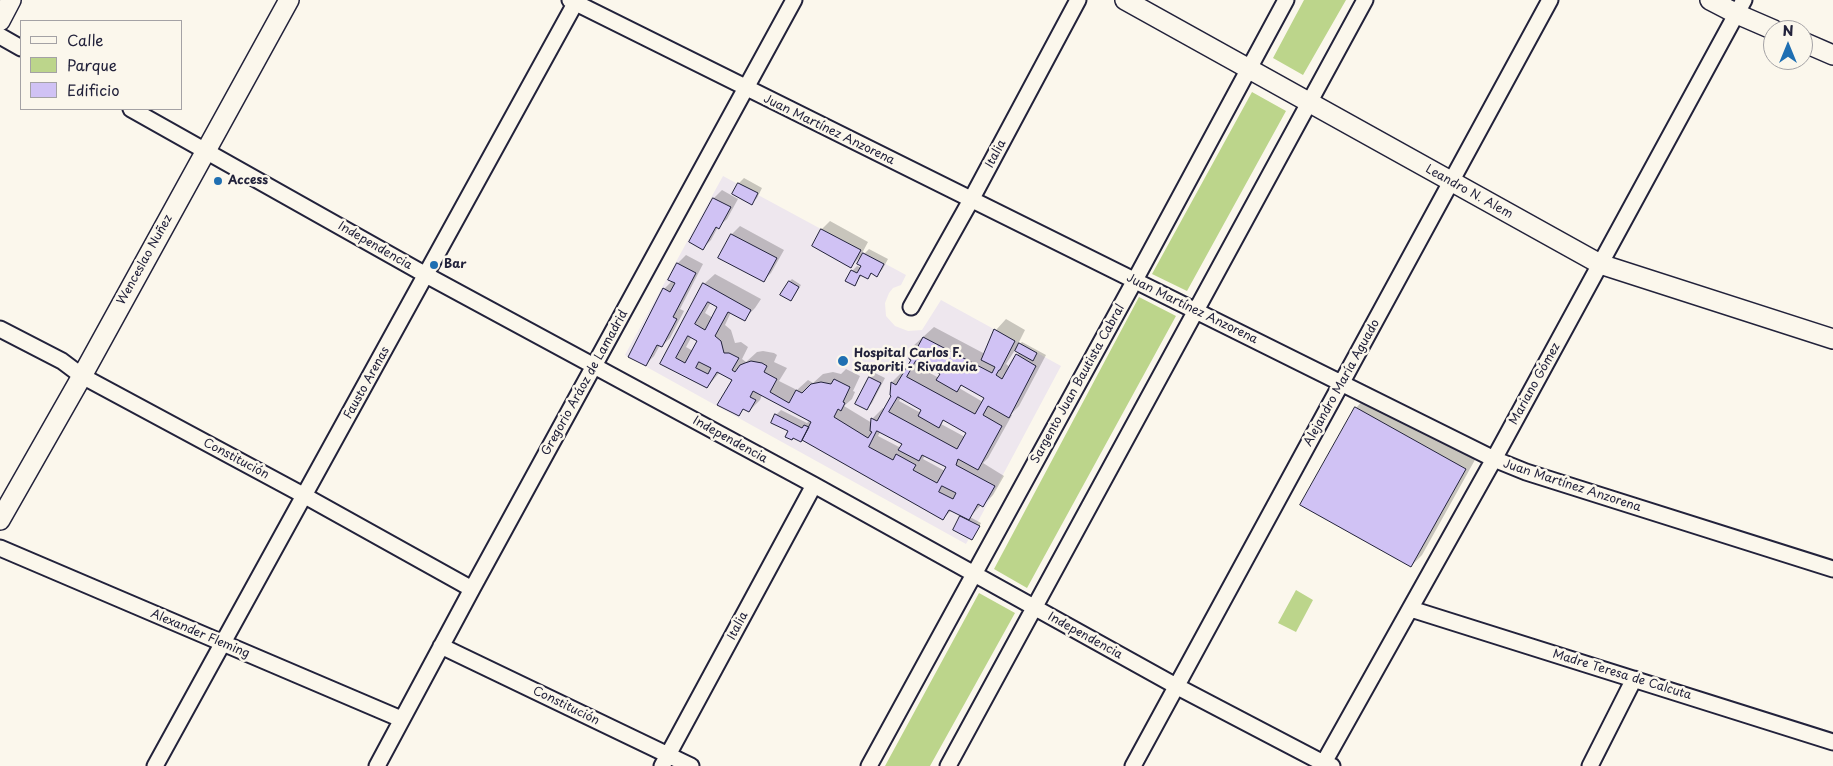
<!DOCTYPE html>
<meta charset="utf-8">
<style>
body{margin:0}
#map{position:relative;width:1833px;height:766px;overflow:hidden;background:#fbf7ec;font-family:"Playpen Sans",sans-serif}
canvas{display:block}
.legend{position:absolute;left:20px;top:20px;width:162px;height:90px;box-sizing:border-box;background:#fbf7ec;border:1px solid #a4a2a5;margin:0;padding:6px 9px;list-style:none;font-size:15px;color:#22223b}
.legend li{display:flex;align-items:center;gap:10px;height:25px}
.legend b{width:25px;border:1px solid #a4a2a5}
.north{position:absolute;left:1763px;top:20px;width:50px;height:50px;box-sizing:border-box;background:#fbf7ec;border:1px solid #a4a2a5;border-radius:50%;rotate:0deg;font-size:14px;font-weight:700;line-height:20px;text-align:center;color:#22223b}
.north::after{content:'';display:block;margin:auto;width:18px;height:22px;background:#1f6fb2;clip-path:polygon(50% 0,100% 100%,50% 72%,0 100%)}
</style>
<div id="map">
<canvas width="1833" height="766"></canvas>
<ul class="legend">
<li><b style="height:6px;background:#fbf7ec"></b>Calle</li>
<li><b style="height:14px;background:#bcd58b"></b>Parque</li>
<li><b style="height:14px;background:#d0c2f4"></b>Edificio</li>
</ul>
<div class="north">N</div>
</div>
<script>
const context = document.querySelector('canvas').getContext('2d');
context.lineJoin = 'round';
function paint(path, color) { context.fillStyle = color; context.fill(path, 'evenodd'); }
function stroke(path, color, width, dash) { context.strokeStyle = color; context.lineWidth = width; context.lineCap = dash ? 'butt' : 'round'; context.setLineDash(dash || []); context.stroke(path); }
function drawText(font, color, halo, rows, align = 'center') {
  context.font = font + ' "Playpen Sans",sans-serif'; context.lineWidth = 5; context.setLineDash([]); context.textBaseline = 'middle'; context.strokeStyle = halo; context.fillStyle = color; for (const [text, x, y, turn = 0] of rows) {
    context.save(); context.translate(x, y); context.rotate((+turn || 0) * Math.PI / 180); context.textAlign = isNaN(turn) ? turn : align; if (halo) context.strokeText(text, 0, 0); context.fillText(text, 0, 0); context.restore();
  }
}
paint(new Path2D(`
 M723 176 906 275 901 285 893 288 889 293 885 303 886 316 895 326 908 331 922 330 941 300 1061 366 966 544 625 355Z`), '#eee7ee');
paint(new Path2D(`
 M1304 0H1346L1303 75 1273 58Z
 M1252 92 1286 111 1187 291 1152 274Z
 M1139 297 1176 316 1027 588 994 569Z
 M1296 590 1313 600 1296 632 1278 623Z
 M979 593 1015 613 930 766H885Z`), '#bcd58b');
paint(new Path2D(`
 M744 178 762 188 757 198 752 203 734 194 739 183Z
 M722 190 738 199 727 219 718 227 711 240 703 248 690 242 714 198Z
 M830 221 868 242 860 257 851 266 813 246 822 229Z
 M740 226 784 250 771 273 763 281 720 257 732 234Z
 M869 249 888 259 882 270 877 275 872 273 868 278 862 275 854 284 852 271 857 266 862 268 863 255Z
 M686 255 703 264 680 309 684 311 670 338 662 346 660 345 654 356 646 364 664 289 673 280 670 279 678 263Z
 M715 274 761 299 755 308 744 319 731 312 725 325 731 330 735 343 741 342 748 347 742 359 746 362 757 352 763 351 774 353 777 355 774 362 787 368 779 381 797 390 808 380 813 383 823 374 833 372 841 374 846 369 860 376 853 391 855 392 852 399 844 406 872 423V419L883 408 885 409 893 395 891 394 892 382 902 372 905 373 913 360 911 359 912 347 934 327 985 354 996 330 1006 319 1025 330 1017 346 1022 342 1046 355 1019 406 1010 415H1012L988 458 983 463 1004 476 993 495 983 505H981L970 517 981 523 974 536 954 529 962 515 952 510 943 518 790 431 776 415 781 410 807 423 810 420 762 395 760 400 749 411 744 408 739 414 734 379 720 372 707 387 662 364 704 284ZM711 302 719 306 713 318 705 313ZM692 336 699 340 693 351 686 347ZM1015 350 1019 352 1010 367 1006 364ZM920 361 941 373 939 378 917 366ZM962 385 986 397 983 402 959 388ZM901 397 923 409 921 413 899 401ZM944 420 967 433 965 437 941 424ZM880 432 903 444 901 448 878 436ZM925 455 947 467 945 471 923 459Z
 M792 279 801 285 793 298 790 281Z
 M875 373 885 378 872 403 867 409 870 378Z
 M1366 397 1476 458 1422 555 1411 566 1356 408Z`), '#0003');
const building = new Path2D(`
 M738 183 758 193 752 205 732 194Z
 M713 198 731 207 719 229 716 227 703 250 689 242Z
 M821 229 861 250 851 268 812 246Z
 M731 234 777 258 764 282 718 258Z
 M863 253 884 264 877 277 871 273 868 279 860 275 855 286 845 281 851 270 857 273 861 266 857 264Z
 M677 263 696 273 673 317 677 319 662 347 657 345 646 366 628 357 663 288 670 292 675 283 668 280Z
 M789 281 799 287 791 301 780 295Z
 M703 283 751 310 745 321 728 312 715 336 721 341 724 353H729L739 358 732 370 735 372 740 365 745 363 751 361 762 363 767 366 764 372 777 379 770 392 789 403 796 390 802 393 811 384 821 382 831 384 834 379 850 387 843 402 845 403 841 411 838 409 834 417 868 438 872 432 870 431 871 418 877 421 891 396 890 395 891 382 896 385 911 360 909 359 911 347 916 350 923 337 992 373 995 367 981 360 994 329 1015 341 1000 370H999L996 375 1002 379 1016 354 1036 366 1009 418 988 406 983 415 1002 426 978 470 958 459 956 465 995 486 983 507 978 504 969 520 949 510 943 520 802 440 811 422 753 391 750 397 756 400 749 412 743 409 739 416 717 405 732 380 717 372 707 388 660 364ZM708 302 717 307 705 330 695 324ZM688 336 697 341 685 363 676 358ZM916 361 940 374 936 380 957 392 961 385 984 398 975 414 907 377ZM699 362 711 368 708 374 696 368ZM898 397 921 410 918 416 939 428 943 420 966 433 957 449 889 412ZM877 431 902 444 898 450 919 461 922 455 946 467 937 483 913 470 916 465 896 454 893 460 869 447ZM942 486 956 493 953 499 939 492Z
 M1019 343 1037 353 1033 361 1015 351Z
 M869 377 881 383 867 410 855 404Z
 M1355 407 1466 469 1411 567 1300 505Z
 M775 414 802 428 804 425 809 427 801 442 793 438 792 440 785 437 788 431 771 423Z
 M960 516 980 526 972 540 953 530Z`);
paint(building, '#d0c2f4');
stroke(building, '#22223b', 1);
const minor = new Path2D(`
 M570 0 1494 459 1526 472 1833 569
 M0 36 21 48
 M131 109 426 275 814 485 1176 686 1323 763 1332 766
 M911 307 971 200 1078 0
 M0 329 62 361 82 376 305 496 472 589
 M0 548 401 719
 M1411 609 1833 742
 M441 646 691 766
 M155 766 577 0
 M377 766 472 589 794 0
 M662 766 814 485
 M869 766 1135 280 1286 0
 M948 766 1365 0
 M1133 766 1550 0
 M1322 766 1494 459 1744 0
 M1590 766 1634 679`);
const tertiary = new Path2D(`
 M1125 0 1600 264 1833 339
 M1710 0 1737 14 1774 30
 M0 21 11 0
 M1803 42 1833 55
 M0 520 82 376 289 0`);
stroke(minor, '#22223b', 19);
stroke(tertiary, '#22223b', 22);
stroke(minor, '#fbf7ec', 15);
stroke(tertiary, '#fbf7ec', 19);
for (const [x, y, r, color] of [
 [218,181,5,"#1f6fb2"],
 [434,265,5,"#1f6fb2"],
 [843,361,6,"#1f6fb2"]
]) { const dot = new Path2D(); dot.arc(x, y, r, 0, 2 * Math.PI); context.fillStyle = color; context.fill(dot); stroke(dot, '#fbf7ec', 2); }
drawText('12px', '#22223b', '#fbf7ec', [
 ["Juan Martínez Anzorena",829,130,26],
 ["Italia",996,154,-62],
 ["Leandro N. Alem",1469,192,29],
 ["Independencia",375,246,30],
 ["Wenceslao Nuñez",145,260,-61],
 ["Juan Martínez Anzorena",1192,309,26],
 ["Fausto Arenas",367,383,-61],
 ["Gregorio Aráoz de Lamadrid",585,383,-61],
 ["Alejandro María Aguado",1342,383,-61],
 ["Sargento Juan Bautista Cabral",1078,384,-61],
 ["Mariano Gómez",1535,384,-61],
 ["Independencia",730,440,29],
 ["Constitución",236,459,28],
 ["Juan Martínez Anzorena",1572,486,18],
 ["Italia",738,626,-62],
 ["Alexander Fleming",200,634,23],
 ["Independencia",1085,636,29],
 ["Madre Teresa de Calcuta",1622,675,17],
 ["Constitución",566,706,26]
]);
drawText('bold 12px', '#22223b', '#fbf7ec', [
 ["Access",228,181],
 ["Bar",444,265],
 ["Hospital Carlos F.",854,354],
 ["Saporiti - Rivadavia",854,368]
], 'left');
</script>
